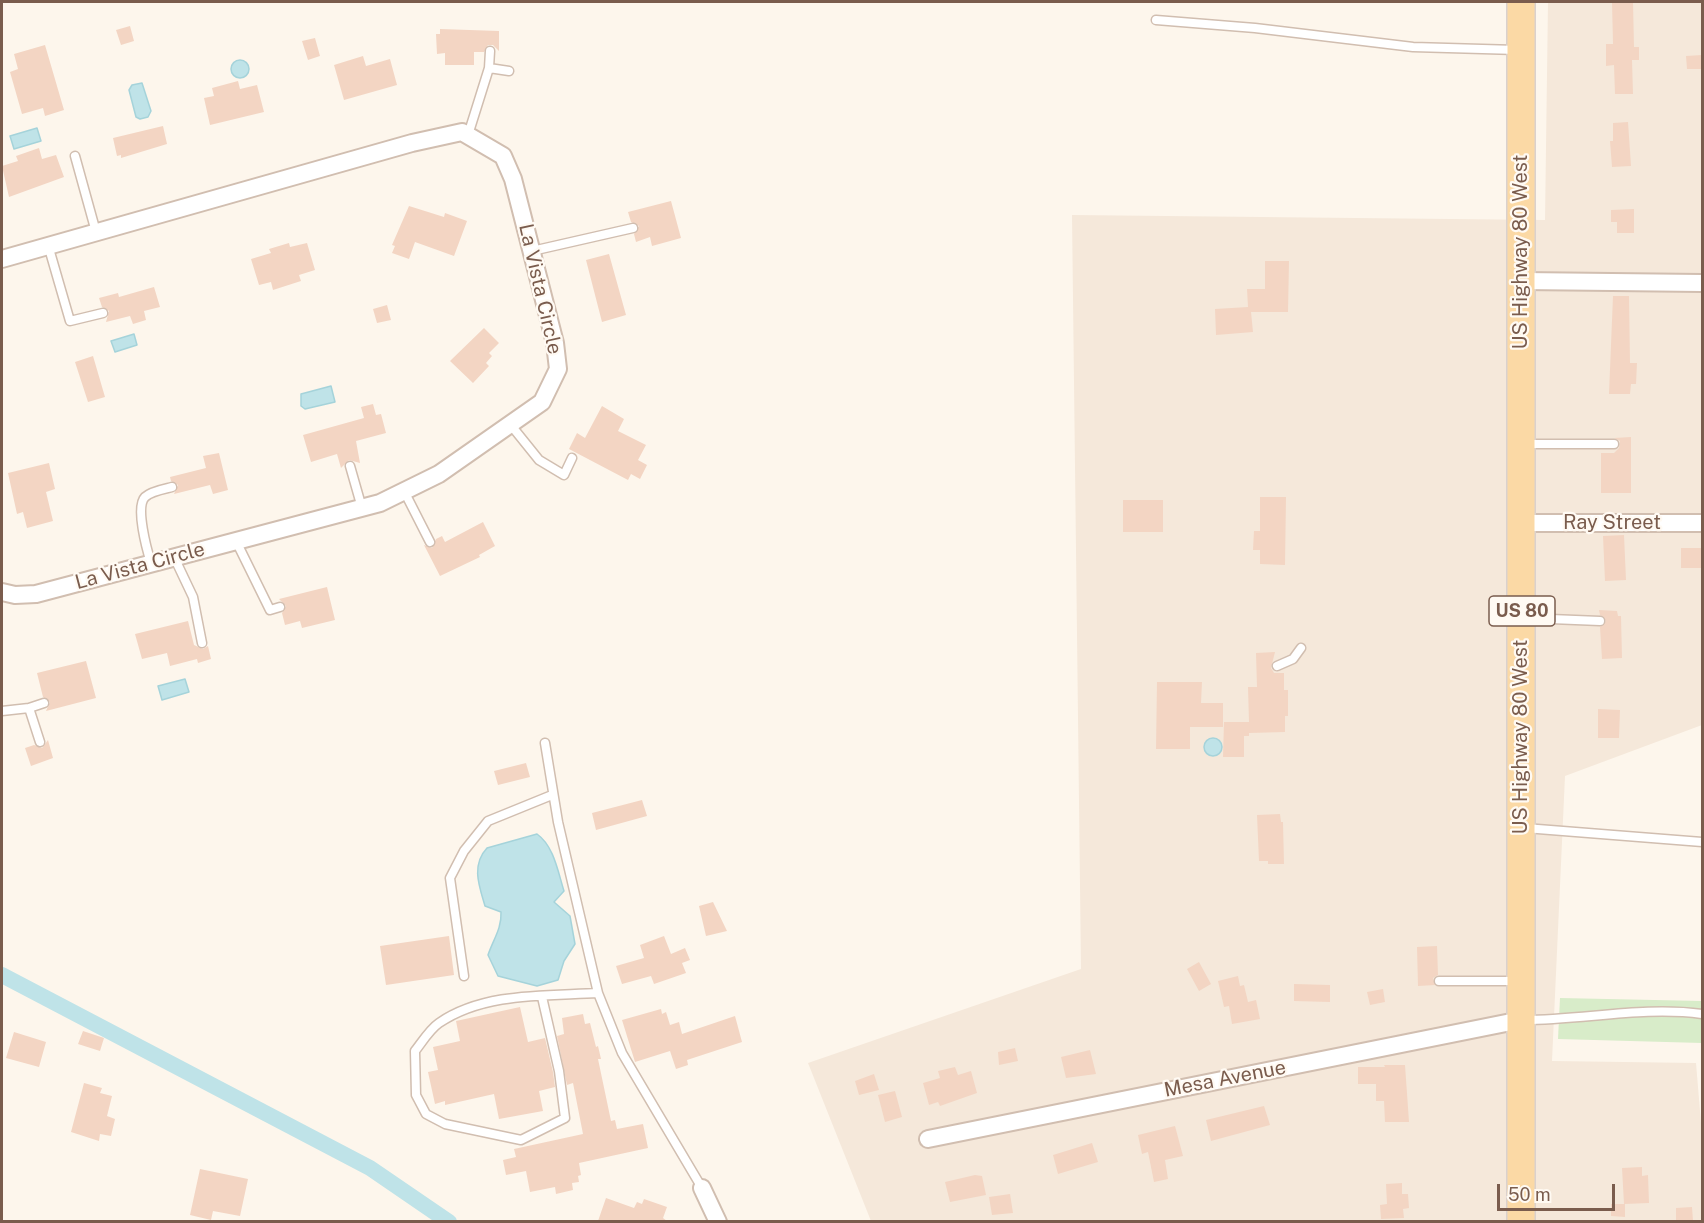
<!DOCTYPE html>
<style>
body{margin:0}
#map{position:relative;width:1704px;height:1223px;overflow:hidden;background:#fdf6ec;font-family:"Public Sans",sans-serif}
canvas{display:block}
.frame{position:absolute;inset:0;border:3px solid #7a5c4d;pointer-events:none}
.scale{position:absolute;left:1497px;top:1184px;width:118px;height:27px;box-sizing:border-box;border:3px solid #7a5c4d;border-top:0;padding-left:8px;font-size:18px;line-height:21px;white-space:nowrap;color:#7a5c4d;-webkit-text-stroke:4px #fffaf3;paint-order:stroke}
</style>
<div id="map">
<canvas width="1704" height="1223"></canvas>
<div class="frame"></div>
<div class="scale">50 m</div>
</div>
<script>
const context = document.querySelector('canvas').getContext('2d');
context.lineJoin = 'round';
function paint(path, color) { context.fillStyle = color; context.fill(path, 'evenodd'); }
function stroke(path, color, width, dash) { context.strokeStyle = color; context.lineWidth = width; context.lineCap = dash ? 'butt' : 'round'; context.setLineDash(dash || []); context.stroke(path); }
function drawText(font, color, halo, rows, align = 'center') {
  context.font = font + ' "Public Sans",sans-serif'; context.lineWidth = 4.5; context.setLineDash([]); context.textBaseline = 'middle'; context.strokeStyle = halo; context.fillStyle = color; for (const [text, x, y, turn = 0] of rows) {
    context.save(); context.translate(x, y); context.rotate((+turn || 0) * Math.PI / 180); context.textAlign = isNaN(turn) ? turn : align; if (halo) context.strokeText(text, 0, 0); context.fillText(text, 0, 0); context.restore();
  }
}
paint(new Path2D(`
 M1548 2H1702V725L1565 776 1552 1061 1696 1063 1702 1135V1221H871L808 1063 1081 969 1072 215 1545 220Z`), '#f5e8da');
paint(new Path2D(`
 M1560 998 1702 1001V1043L1558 1039Z`), '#d8ecc9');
const water = new Path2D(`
 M231 69a9 9 0 1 1 18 0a9 9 0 1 1-18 0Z
 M142 83 151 111 148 117 140 119 136 117 129 90 132 85Z
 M37 128 41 141 14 149 10 136Z
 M134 334 137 345 115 352 111 341Z
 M331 386 335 402 305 409 301 406V394Z
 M185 679 189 692 162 700 158 686Z
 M1204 747a9 9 0 1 1 18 0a9 9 0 1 1-18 0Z
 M537 834C554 846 558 872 564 891L554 902 570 916 575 944 564 961 558 980 537 986 498 976 488 955C493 940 502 928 501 912L485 906C479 886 471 865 487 848Z`);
paint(water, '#bfe3e8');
stroke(water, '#a5d3da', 1.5);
stroke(new Path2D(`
 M2 975 370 1168 449 1222`), '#bfe3e8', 16);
paint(new Path2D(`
 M1612 2H1633L1634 47H1639V60H1632L1633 94H1615L1614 65 1606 66V44H1613Z
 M130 26 134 41 121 45 116 30Z
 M440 29 499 31V51L493 45H488L484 52H474V65H445V53L437 54 436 34H440Z
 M315 38 320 56 308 60 302 41Z
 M45 45 64 110 45 116 43 108 22 114 10 72 18 69 14 54Z
 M1702 55V69H1687L1686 56Z
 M363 56 366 66 390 59 397 85 344 100 334 65Z
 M238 81 240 89 257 85 264 112 210 125 204 98 214 96 212 88Z
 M1628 122 1631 166 1612 167 1610 141H1613V123Z
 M163 126 167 144 121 158V155L117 156 113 138Z
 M39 148 42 159 56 155 64 177 9 197 2 166 18 161 16 156Z
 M671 201 681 238 652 246 650 237 636 242 634 234 639 226 631 222 628 212Z
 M409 206 444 217 445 213 467 221 454 256 415 242 409 259 392 253 395 246 392 245Z
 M1634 209V233H1617V222H1611V210Z
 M289 243 290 247 307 243 315 270 299 275 301 281 273 290 271 282 259 285 251 259 271 253 269 249Z
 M609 254 626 315 602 322 586 260Z
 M1265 261H1289L1288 312H1251L1253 332 1216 335 1215 309 1248 307 1247 289H1265Z
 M154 287 160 307 144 311 146 320 133 324 130 316 106 322 109 311 102 307 99 298 118 293 119 297Z
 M1613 296H1629L1630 363H1637L1636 384H1631L1630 394H1609Z
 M387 305 391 320 377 323 373 309Z
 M484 328 499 343 489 353 492 356 486 363 489 366 473 383 450 361Z
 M93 356 105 397 88 402 75 362Z
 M373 404 376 415 381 414 386 433 356 441 360 463 349 460 341 468 337 454 311 462 303 435 364 418 361 407Z
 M602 406 624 419 618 431 646 445 638 460 647 465 640 479 631 474 628 480 569 449 577 433 585 438Z
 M1631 437V493H1601V453H1614L1619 448 1620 441 1614 438Z
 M219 453 228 490 213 494 210 485 174 494 178 485 171 481 170 477 206 468 203 456Z
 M49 463 55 489 46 492 53 521 27 528 23 512 17 514 8 473Z
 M1260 497H1286L1285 565 1260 564V550H1253L1254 531H1260Z
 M1123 500H1163V532H1123Z
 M483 522 495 546 479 555 480 557 440 576 424 545 432 548 436 539 442 536 445 542Z
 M1624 535 1626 580 1605 581 1603 536Z
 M1681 548H1702V568H1681Z
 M327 587 335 620 302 628 300 621 285 625 282 613 286 606 279 599Z
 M1599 610 1617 611 1618 616H1621L1622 658 1602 659 1600 627 1606 621 1600 615Z
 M188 621 194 645 203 649 208 646 211 659 198 663 197 659 170 666 167 653 142 659 135 634Z
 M1275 652 1271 668 1274 673H1284V690H1288V716H1285V732L1249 733V736H1244V757H1223L1224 722H1249L1248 687H1257L1256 653Z
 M86 661 96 698 46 711 50 702 43 697 37 673Z
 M1157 682H1202L1201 703H1223V727H1190V749H1156Z
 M1598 709 1620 710 1619 738H1598Z
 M48 740 53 758 31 766 25 748 34 745 42 748Z
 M526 763 530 777 498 785 494 771Z
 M642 800 647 816 596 830 592 813Z
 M1280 814 1281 822H1283L1284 864H1268V861H1259L1257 815Z
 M713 902 727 931 706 936 699 906Z
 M449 936 454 975 386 985 380 946Z
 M664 936 671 954 685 948 690 960 682 963 686 973 654 984 651 976 622 984 616 966 644 958 640 945Z
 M1437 946 1438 975 1433 978 1435 985 1418 986 1417 947Z
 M1199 962 1211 984 1199 991 1187 969Z
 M1238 976 1240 986 1244 985 1248 1002 1256 1000 1260 1019 1232 1024 1229 1006 1224 1007 1218 981Z
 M1294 984 1330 985V1002L1294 1001Z
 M1383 989 1385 1002 1370 1005 1367 992Z
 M520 1007 528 1042 545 1038 553 1072 555 1087 539 1091 543 1111 499 1119 494 1094 445 1105V1101L435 1104 428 1072 438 1070 433 1047 460 1041 456 1021Z
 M661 1009 662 1014 666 1012 670 1025 679 1022 682 1034 735 1016 742 1042 687 1060 688 1065 676 1069 670 1051 635 1062 622 1020Z
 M583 1014 585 1024 590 1023 596 1047 598 1046 601 1059H598L611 1121 615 1120 617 1129 643 1124 648 1148 579 1163 581 1175 578 1176 579 1182 572 1183 573 1190 556 1194 555 1187 530 1192 526 1171 506 1175 503 1160 516 1157 514 1149 583 1134 573 1083 567 1085 557 1036 564 1034 562 1018Z
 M83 1031 104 1038 100 1051 78 1044Z
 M14 1032 46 1042 39 1067 6 1058Z
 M1015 1048 1018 1061 999 1065 998 1052Z
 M1090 1050 1096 1074 1066 1078 1061 1057Z
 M1384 1065H1405L1409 1122H1385L1384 1101H1376V1084H1358V1067H1385Z
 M955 1067 958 1075 971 1071 977 1093 940 1106 938 1102 929 1105 923 1083 940 1078 938 1071Z
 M874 1074 879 1090 859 1095 855 1081Z
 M84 1083 102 1088 100 1093 112 1096 107 1116 115 1119 111 1136 100 1134 99 1141 71 1132Z
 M895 1091 902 1117 885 1122 878 1095Z
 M1264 1106 1270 1125 1211 1141 1206 1120Z
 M1175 1126 1183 1156 1165 1160 1168 1179 1154 1182 1148 1152 1142 1154 1138 1135Z
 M1092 1143 1098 1162 1058 1174 1053 1155Z
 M1642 1167V1176L1648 1175 1649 1203 1624 1204 1622 1168Z
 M200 1169 248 1179 240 1216 213 1211 211 1220 190 1215Z
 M975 1175 982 1176 986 1195 950 1202 945 1182Z
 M1402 1183V1194H1408L1409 1208 1403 1209 1404 1218 1381 1219 1380 1205 1387 1204 1386 1184Z
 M1010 1194 1013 1213 992 1215 989 1197Z
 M606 1198 634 1208 637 1202 642 1204 644 1199 667 1207 663 1218 667 1221H598Z
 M1611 1204H1625V1217L1611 1216Z
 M1692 1207 1693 1221H1676V1208Z`), '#f3d5c3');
const lane = new Path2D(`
 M1156 20 1255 28 1413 47 1517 50
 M489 68 490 51
 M468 135 489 68 509 71
 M75 156 96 232
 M48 245 70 321 103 313
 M532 251 633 228
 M510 424 539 460 564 475 572 458
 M1524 444H1614
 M350 466 362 508
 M404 491 430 542
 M236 541 270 610 280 607
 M174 557 193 597 202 643
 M151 563C147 550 135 507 145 497 151 491 164 489 172 487
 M1526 618 1600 621
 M1277 666 1293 659 1301 648
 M29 708 44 703
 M2 711 29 708 40 742
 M545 743 558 822 598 993 622 1053 702 1188
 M1525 828 1702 842
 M464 976 450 878 464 851 488 821 552 795
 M1439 981H1518
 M542 997 559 1071 565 1118 521 1140 445 1124 426 1114 416 1095 415 1051C422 1042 430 1029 439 1023 484 992 546 996 598 993
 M1524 1020C1584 1020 1643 1006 1702 1014`);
const street = new Path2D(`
 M2 259 412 143 462 132 503 156 513 179 555 343 558 369 542 402 439 474 380 503 36 594 15 595 2 592
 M1522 281 1702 283
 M1522 523H1702
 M928 1139 1521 1020
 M702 1188 718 1222`);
const primary = new Path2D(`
 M1521 1222V2`);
stroke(lane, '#d1beb0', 11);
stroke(street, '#d1beb0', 20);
stroke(primary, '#dad1cd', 30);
stroke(lane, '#fff', 8);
stroke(street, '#fff', 16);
stroke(primary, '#fbd9a5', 27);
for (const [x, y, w] of [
 [1522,611,66]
]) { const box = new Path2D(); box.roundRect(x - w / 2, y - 15, w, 30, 4.5); context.fillStyle = '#fffaf3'; context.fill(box); stroke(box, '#7a5c4d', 1.5); }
drawText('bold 18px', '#7a5c4d', null, [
 ["US 80",1522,611]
]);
drawText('20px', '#7a5c4d', '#fffaf3', [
 ["US Highway 80 West",1521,252,-90],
 ["La Vista Circle",540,289,77],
 ["Ray Street",1612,523],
 ["La Vista Circle",140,566,-15],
 ["US Highway 80 West",1521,737,-90],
 ["Mesa Avenue",1225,1079,-11]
]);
</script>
